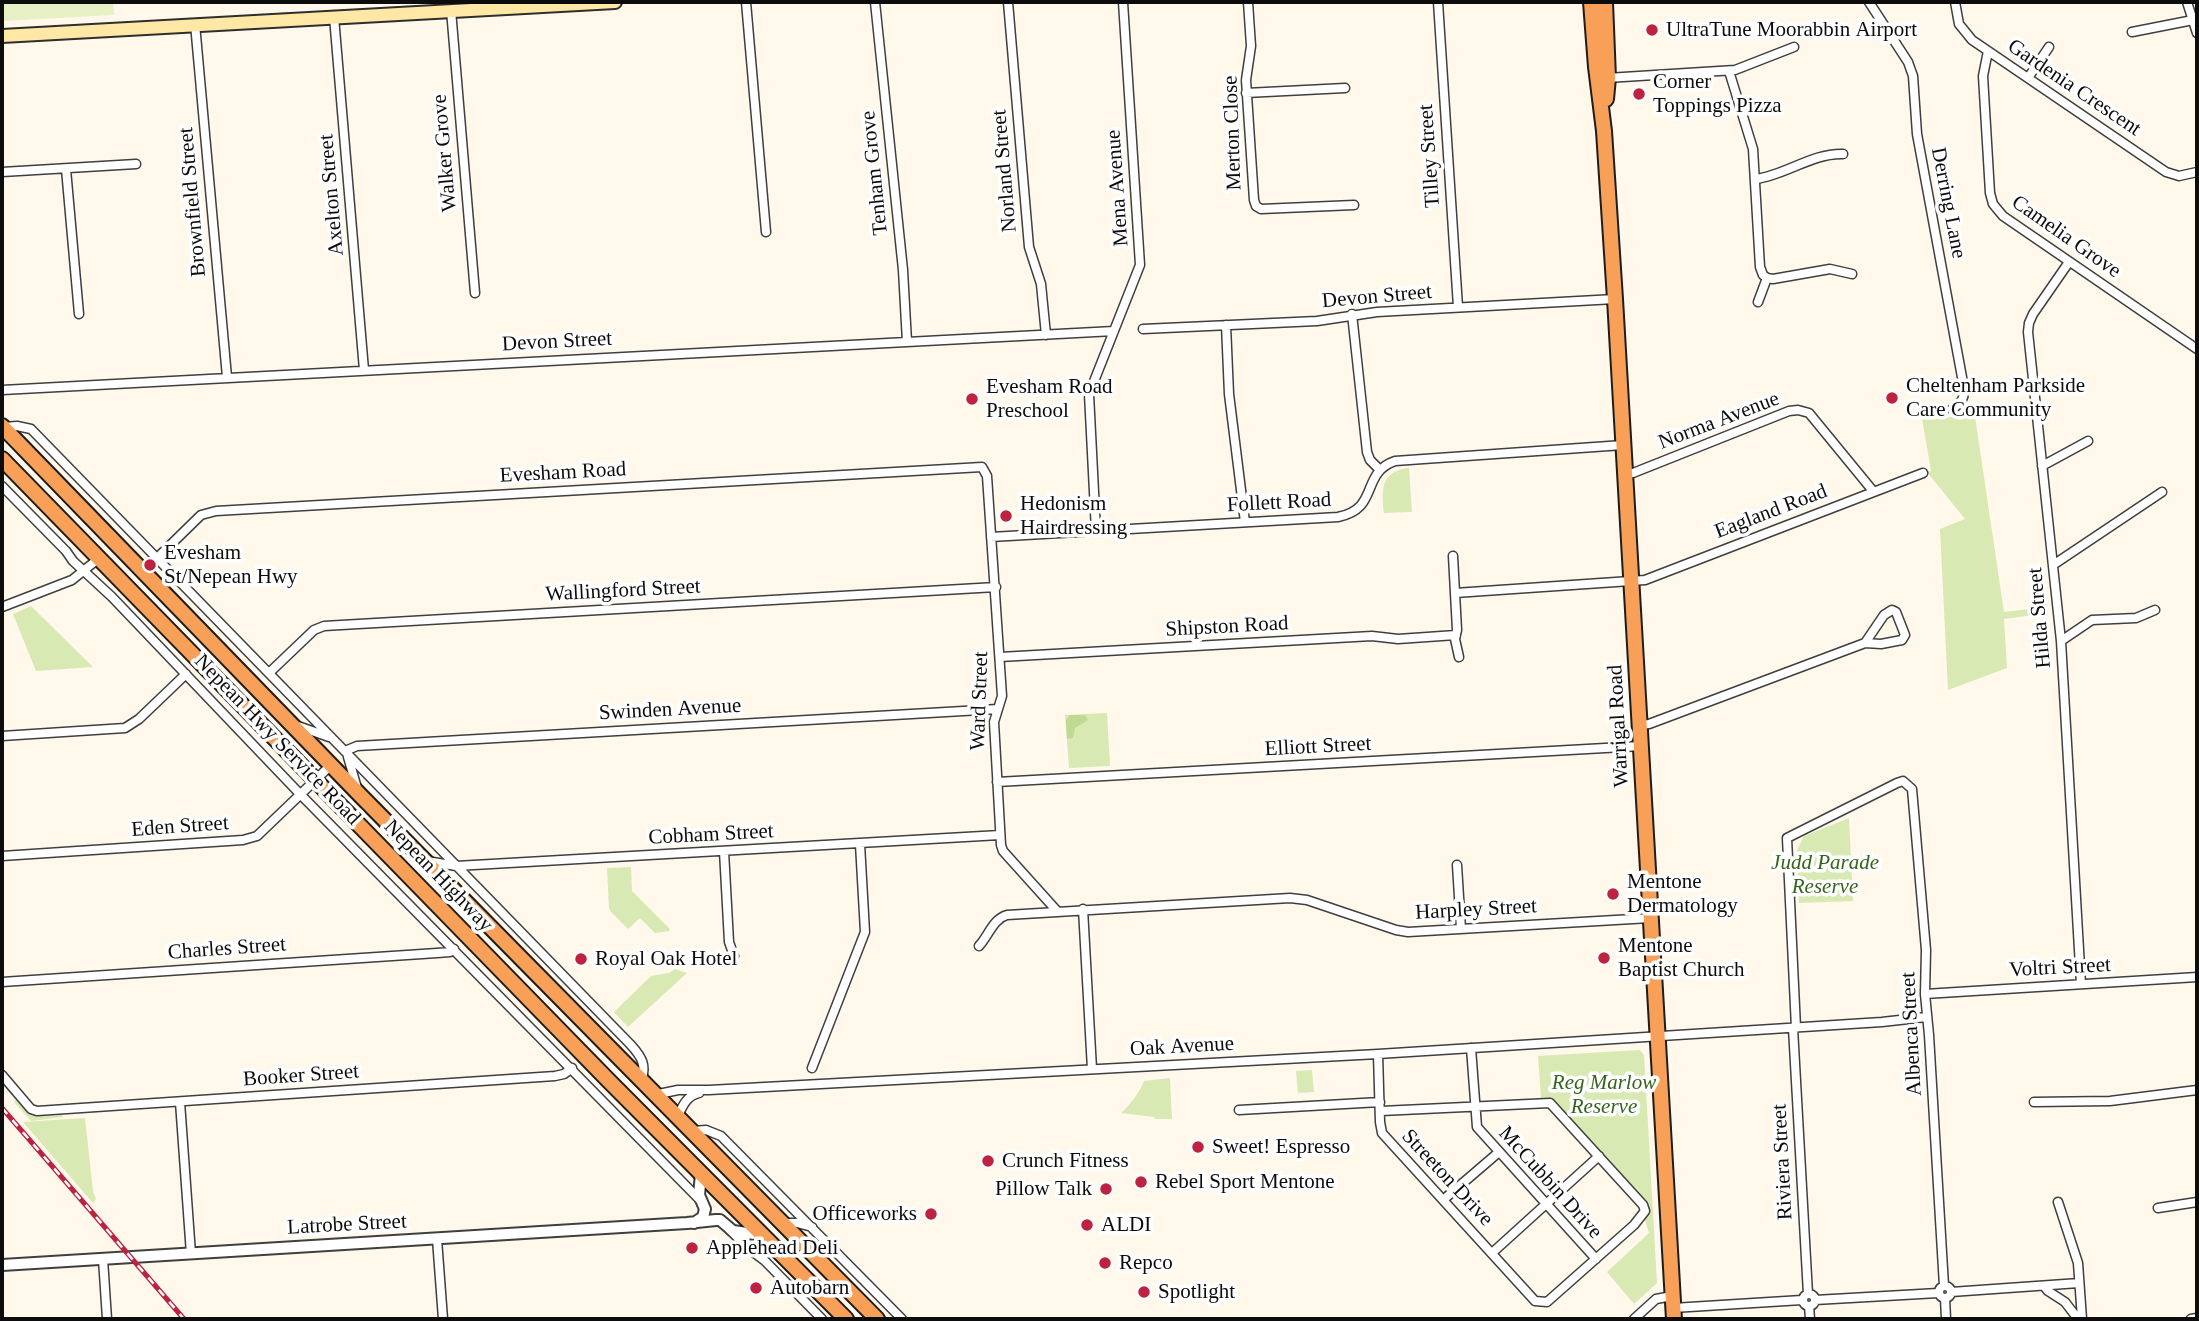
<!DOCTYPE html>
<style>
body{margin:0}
#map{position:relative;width:2199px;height:1321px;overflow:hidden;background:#fff8eb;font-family:"Times New Roman",serif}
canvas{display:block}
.frame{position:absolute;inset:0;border:4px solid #0c0c0c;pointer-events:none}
</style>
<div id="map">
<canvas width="2199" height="1321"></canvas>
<div class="frame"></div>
</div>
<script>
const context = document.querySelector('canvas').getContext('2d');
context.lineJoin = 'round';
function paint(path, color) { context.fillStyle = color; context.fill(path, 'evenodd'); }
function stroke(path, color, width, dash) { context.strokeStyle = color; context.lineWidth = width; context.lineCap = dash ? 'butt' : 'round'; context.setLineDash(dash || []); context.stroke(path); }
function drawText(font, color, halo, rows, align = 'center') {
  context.font = font + ' "Times New Roman",serif'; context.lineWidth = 7; context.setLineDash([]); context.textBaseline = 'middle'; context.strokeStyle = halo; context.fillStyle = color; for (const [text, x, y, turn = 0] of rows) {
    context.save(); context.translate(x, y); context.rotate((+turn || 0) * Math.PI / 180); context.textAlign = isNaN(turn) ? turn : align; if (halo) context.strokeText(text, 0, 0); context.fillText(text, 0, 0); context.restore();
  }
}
paint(new Path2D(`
 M1944 402 1947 418 1974 410 2004 612 2047 607 2048 613 2004 619 2007 668 1948 690 1940 529 1965 519 1927 472 1931 471 1920 407Z
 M1409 468 1412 512 1384 513C1381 490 1381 471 1409 468Z
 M31 606 93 667 36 671 13 614Z
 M1107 713 1110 766 1069 768 1065 715Z
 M1849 818 1853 901 1799 903 1797 850 1804 836Z
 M631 867 632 891 670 929 669 931 655 933 640 918 628 929 611 912 609 908 607 868Z
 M675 969 687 973 628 1027 614 1012 651 976 669 973Z
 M1640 1050 1644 1055 1657 1283 1634 1304 1607 1272 1649 1233 1645 1220 1647 1214V1203L1557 1103 1550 1098H1541L1538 1056Z
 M1312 1070 1314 1092 1298 1093 1296 1071Z
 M1170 1078 1172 1119H1155L1154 1117 1121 1113C1130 1105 1140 1092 1144 1081Z
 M16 1099C33 1119 37 1116 62 1115L63 1117 31 1121 14 1102Z
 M85 1118 93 1191 96 1199 93 1203 23 1122Z`), '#d8e9b4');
paint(new Path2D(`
 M1070 715H1085L1088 720 1075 728 1073 738 1067 739 1066 720Z`), '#beda93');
paint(new Path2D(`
 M2 2H113L114 15 2 21Z`), '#e8f0c6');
const minor = new Path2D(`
 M746 2 766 232
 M875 2 903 270 907 342
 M1008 2 1029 247 1041 284 1046 335
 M1248 2 1251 46 1246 80 1254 200 1256 206 1261 209 1354 205
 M1438 2 1458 307
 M1869 2 1908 62 1913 76 1917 134 1964 388C1965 398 1961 404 1952 409
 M1955 2 1959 24 1972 40 2166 172 2179 176 2197 172
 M2187 2 2197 33
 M451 10 475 293
 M334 17 364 370
 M195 24 227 377
 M2132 32 2193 20
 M1988 51 1983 76 1990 193 1993 204 2003 216 2197 349
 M1729 71 1753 149 1760 267 1763 275 1767 278 1758 302
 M1607 78 1735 70 1794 47
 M2028 78 2049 47
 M1246 93 1345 88
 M66 169 79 314
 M2 172 136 164
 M1756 179C1786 175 1812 153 1843 154
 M2069 262 2033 314 2029 323 2028 332 2061 641 2081 984
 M1767 278 1773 279 1830 269 1852 274
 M1352 314 1367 452 1370 460 1379 469
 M1226 325 1229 394 1245 522
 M1143 329 1317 321 1377 312 1615 299
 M2 390 1114 331
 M3 427 17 426 31 429 630 1044C642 1057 647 1065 641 1083
 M2042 466 2088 441
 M1625 474 1633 473 1789 411 1798 410 1809 413 1873 491
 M2 486 66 551 73 561 112 597 300 794 699 1199
 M1096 531 1089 394 1140 265 1123 2
 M991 537 1338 517C1380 509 1360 473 1395 461L1623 445
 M1453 556 1457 630 1455 639 1459 657
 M158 557 201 515 216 511 982 467 987 476 1002 696 994 722 1001 845 1003 851 1057 911
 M2053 565 2162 492
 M1455 593 1645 580 1923 473
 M2 607 72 580 98 559
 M2061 641 2092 620 2136 618 2155 610
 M1000 657 1372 636 1398 639 1456 635
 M269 673 314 630 324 626 996 587
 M295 725 329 737
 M1640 725 1649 724 1865 643 1881 644 1902 640 1905 635 1896 612 1892 610 1884 615 1865 643
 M2 736 125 728 139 719 186 674
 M345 751 357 746 998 709
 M348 757 357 788
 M997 782 1641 746
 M724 851 729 942 734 956
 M2 856 243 840 257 836 331 765
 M427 861 456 866 1000 835
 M1457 865 1461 929
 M1083 909 1092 1069
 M979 946C989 935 993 919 1007 915L1290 898 1307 900 1396 930 1408 932 1650 918
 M2 982 437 953 450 952 454 949
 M1925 994 2197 977
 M1793 1028 1808 1294
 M1796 1028 1787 838 1897 783 1903 781 1912 789 1926 950 1925 994 1929 1035 1944 1286
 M1471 1048 1477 1127 1596 1259
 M1378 1054 1380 1122 1382 1133 1535 1301 1547 1302 1634 1225 1645 1211 1643 1205 1550 1103 1381 1111
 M812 1068 865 932 860 844
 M2 1075 31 1109 37 1111 555 1076 564 1074 572 1068
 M654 1095 678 1090H709L1378 1054 1882 1022 1926 1017
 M180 1102 191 1254
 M2034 1102 2110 1101 2197 1090
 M1239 1110 1380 1102
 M677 1118C682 1107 686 1096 699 1093
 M693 1131 706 1130 721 1136 902 1319
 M1443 1200 1499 1152
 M2058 1202 2078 1263 2082 1319
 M2158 1208 2197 1202
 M784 1223H797L812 1227
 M729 1229 748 1248 764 1260 822 1319
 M437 1239 443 1319
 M1492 1253 1599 1156
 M103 1259 107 1319
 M1939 1292a6 6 0 1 1 12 0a6 6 0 1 1-12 0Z
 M2044 1286 2048 1291 2065 1302 2078 1319
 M1951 1292 2079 1283
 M1803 1300a6 6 0 1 1 12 0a6 6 0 1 1-12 0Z
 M1945 1298 1946 1319
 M1815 1300 1938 1293
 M1809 1306 1810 1319
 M1673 1308 1802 1300
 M1634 1319 1656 1299 1672 1296V1293
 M2191 1319 2197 1318`);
const tertiary = new Path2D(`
 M694 1223 703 1217 705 1209 699 1195 701 1174
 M2 1265 687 1223 716 1220H720L733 1231 762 1235`);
const secondary = new Path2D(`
 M2 36 615 2`);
const trunk = new Path2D(`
 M1591 2 1596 67 1604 131 1615 299 1674 1319
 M1605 2 1608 78 1606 99
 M2 426 360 795 877 1319
 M2 459 608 1080 846 1319`);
stroke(minor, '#3f3f3f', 11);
stroke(tertiary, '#3f3f3f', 14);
stroke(secondary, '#2e2e2e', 16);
stroke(trunk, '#1d1d1d', 18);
stroke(minor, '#fff', 8);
stroke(tertiary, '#fff', 10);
stroke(secondary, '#ffe7a6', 12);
stroke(trunk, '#f9a058', 14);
const rail = new Path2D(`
 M2 1108 184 1319`);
stroke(rail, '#bd2241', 5);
stroke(rail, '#fff', 2.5, [8]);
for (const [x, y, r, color] of [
 [1652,30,7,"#bd2241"],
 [1639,94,7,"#bd2241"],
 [1892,398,7,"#bd2241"],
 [972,399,7,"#bd2241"],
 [1006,516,7,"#bd2241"],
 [150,565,7,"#bd2241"],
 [1613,894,7,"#bd2241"],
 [1604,958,7,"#bd2241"],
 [581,959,7,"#bd2241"],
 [1198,1147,7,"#bd2241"],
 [988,1161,7,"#bd2241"],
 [1141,1182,7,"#bd2241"],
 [1106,1189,7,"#bd2241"],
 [931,1214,7,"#bd2241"],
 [1087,1225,7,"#bd2241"],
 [692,1248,7,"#bd2241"],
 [1105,1263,7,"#bd2241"],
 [756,1288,7,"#bd2241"],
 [1144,1292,7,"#bd2241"]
]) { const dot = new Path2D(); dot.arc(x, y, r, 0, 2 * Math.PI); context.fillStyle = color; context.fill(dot); stroke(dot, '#fff', 2.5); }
drawText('21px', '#0c0c0c', '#fff', [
 ["UltraTune Moorabbin Airport",1666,30],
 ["Corner",1653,82],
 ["Toppings Pizza",1653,106],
 ["Cheltenham Parkside",1906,386],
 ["Care Community",1906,410],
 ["Evesham Road",986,387],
 ["Preschool",986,411],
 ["Hedonism",1020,504],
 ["Hairdressing",1020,528],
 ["Evesham",164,553],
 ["St/Nepean Hwy",164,577],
 ["Mentone",1627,882],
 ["Dermatology",1627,906],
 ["Mentone",1618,946],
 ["Baptist Church",1618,970],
 ["Royal Oak Hotel",595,959],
 ["Sweet! Espresso",1212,1147],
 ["Crunch Fitness",1002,1161],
 ["Rebel Sport Mentone",1155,1182],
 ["Pillow Talk",1092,1189,"right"],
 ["Officeworks",917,1214,"right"],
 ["ALDI",1101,1225],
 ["Applehead Deli",706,1248],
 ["Repco",1119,1263],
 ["Autobarn",770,1288],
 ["Spotlight",1158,1292]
], 'left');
drawText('21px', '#0c0c0c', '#fff', [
 ["Gardenia Crescent",2074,88,34],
 ["Merton Close",1233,133,-92],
 ["Walker Grove",445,153,-95],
 ["Tilley Street",1430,156,-94],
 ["Norland Street",1005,171,-95],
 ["Tenham Grove",875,173,-96],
 ["Mena Avenue",1118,188,-94],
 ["Axelton Street",332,195,-95],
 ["Brownfield Street",193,202,-95],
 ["Derring Lane",1948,203,79],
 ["Camelia Grove",2066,237,35],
 ["Devon Street",1377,297,-5],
 ["Devon Street",557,342,-3],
 ["Norma Avenue",1719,421,-21],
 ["Evesham Road",563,473,-3],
 ["Follett Road",1279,503,-3],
 ["Eagland Road",1771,512,-21],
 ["Wallingford Street",623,591,-3],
 ["Hilda Street",2040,618,-95],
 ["Shipston Road",1227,627,-3],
 ["Ward Street",980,701,-88],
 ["Swinden Avenue",670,710,-3],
 ["Warrigal Road",1619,726,-93],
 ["Nepean Hwy Service Road",277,740,46],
 ["Elliott Street",1318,747,-3],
 ["Eden Street",180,827,-4],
 ["Cobham Street",711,835,-3],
 ["Nepean Highway",438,876,46],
 ["Harpley Street",1476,910,-3],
 ["Charles Street",227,949,-4],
 ["Voltri Street",2060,968,-3],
 ["Albenca Street",1912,1034,-93],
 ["Oak Avenue",1182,1047,-3],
 ["Booker Street",301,1076,-4],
 ["Riviera Street",1783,1162,-93],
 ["Streeton Drive",1447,1178,47],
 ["McCubbin Drive",1550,1183,48],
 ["Latrobe Street",347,1225,-3]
]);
drawText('italic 21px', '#36641c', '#fff', [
 ["Judd Parade",1825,863],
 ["Reserve",1825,887],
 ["Reg Marlow",1604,1083],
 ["Reserve",1604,1107]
]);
</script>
